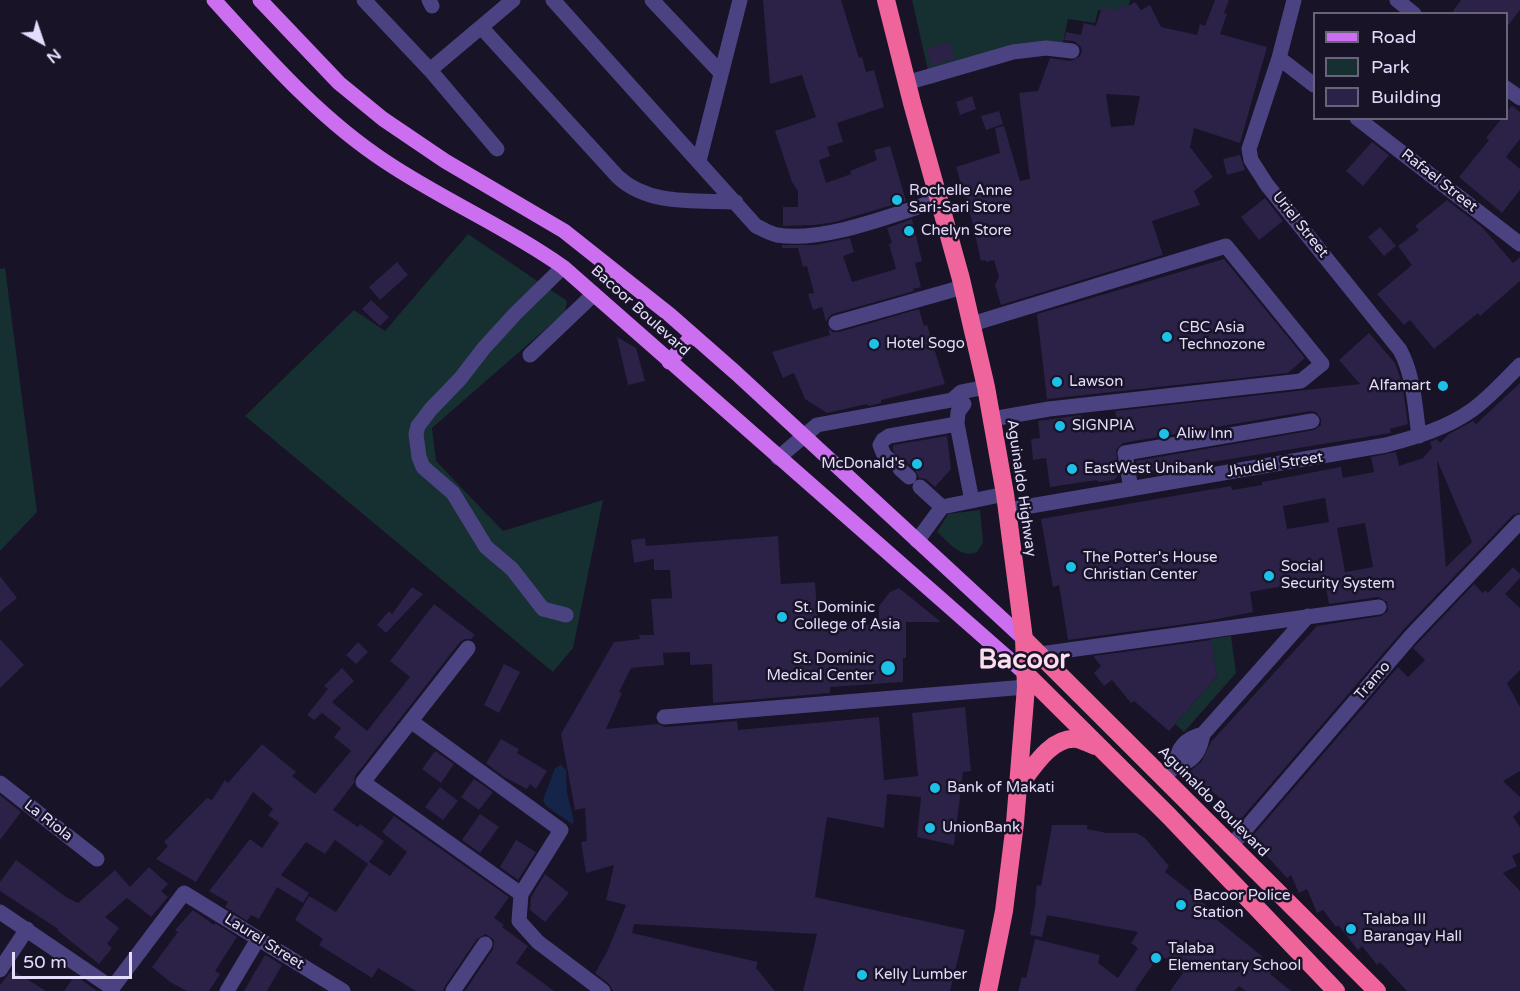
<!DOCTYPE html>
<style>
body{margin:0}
#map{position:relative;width:1520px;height:991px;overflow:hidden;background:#181327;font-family:"Varela Round",sans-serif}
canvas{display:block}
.legend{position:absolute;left:1313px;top:12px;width:195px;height:108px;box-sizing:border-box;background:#181327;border:2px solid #69637c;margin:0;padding:8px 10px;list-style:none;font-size:18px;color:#e3dcfb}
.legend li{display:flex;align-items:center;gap:12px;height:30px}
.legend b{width:30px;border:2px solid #69637c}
.north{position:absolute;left:12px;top:12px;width:60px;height:60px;-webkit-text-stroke:4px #181327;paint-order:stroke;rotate:140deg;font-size:16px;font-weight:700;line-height:24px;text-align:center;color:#e3dcfb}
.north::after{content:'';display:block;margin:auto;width:21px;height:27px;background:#e3dcfb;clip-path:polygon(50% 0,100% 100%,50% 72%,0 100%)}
.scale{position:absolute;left:12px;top:952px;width:120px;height:27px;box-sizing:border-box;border:3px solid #e3dcfb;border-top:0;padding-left:8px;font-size:18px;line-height:21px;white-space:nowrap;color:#e3dcfb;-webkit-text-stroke:4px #181327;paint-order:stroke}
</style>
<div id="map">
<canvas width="1520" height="991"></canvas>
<ul class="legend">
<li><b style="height:8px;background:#cb6ff0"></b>Road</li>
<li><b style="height:16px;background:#162f30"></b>Park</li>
<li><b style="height:16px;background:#2c2146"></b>Building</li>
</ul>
<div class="north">N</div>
<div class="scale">50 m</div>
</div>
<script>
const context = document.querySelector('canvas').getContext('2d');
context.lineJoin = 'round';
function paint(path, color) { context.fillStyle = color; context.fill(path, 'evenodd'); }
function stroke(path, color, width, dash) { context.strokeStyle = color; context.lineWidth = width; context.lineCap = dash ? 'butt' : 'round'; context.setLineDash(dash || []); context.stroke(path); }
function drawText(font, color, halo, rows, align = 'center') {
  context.font = font + ' "Varela Round",sans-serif'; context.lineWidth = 5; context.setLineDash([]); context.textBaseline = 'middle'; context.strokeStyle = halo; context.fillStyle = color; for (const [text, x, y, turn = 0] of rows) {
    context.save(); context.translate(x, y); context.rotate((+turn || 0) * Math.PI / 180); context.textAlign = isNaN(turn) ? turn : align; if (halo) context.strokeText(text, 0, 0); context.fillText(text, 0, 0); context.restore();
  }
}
paint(new Path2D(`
 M912 0H1130L1127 15 1098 10 1095 23 1068 19 1062 47 1012 58 931 84Z
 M468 234 567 301 565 312 432 428 436 461 503 531 603 500 573 648 553 672 245 416 354 310 385 331Z
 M5 268 37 512 0 551V269Z
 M980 510 983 543 977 552C960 559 949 542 937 532L948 514Z
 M1231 636 1236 673 1184 732 1175 724 1217 676 1210 639Z`), '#162f30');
paint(new Path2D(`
 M561 765 566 770 567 793 574 821 572 824 546 806 543 800 555 768Z`), '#152449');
paint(new Path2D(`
 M763 0H841L859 58 862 57 866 72 874 70 884 107 837 123 843 142 827 147 830 156 819 160 826 183 851 174 850 171 877 160 874 150 890 146 906 201 835 222 814 225 783 226V207H798V191L792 182 775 131 816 117 802 75 770 84Z
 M1215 0H1229L1224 13 1227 14 1220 34 1267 47 1240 143 1194 128 1190 147 1213 177 1194 191 1200 205 1152 221 1163 255 1001 305 995 285 999 277 994 260 986 262 985 260 981 261 971 217 956 167 1000 153 995 128 1004 126 1020 181 1030 179 1019 93 1038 91 1050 58 1071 61 1079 57 1082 52 1081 47 1074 41 1064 40 1066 32 1081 35 1084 23 1096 26 1102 7 1118 11 1119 6 1127 7 1135 2 1141 10 1150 5 1161 27 1197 35 1200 24 1205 26ZM1106 94 1140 96 1134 125 1111 127Z
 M1461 0H1520V10L1506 28V14H1451Z
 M950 42 955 59 931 66 926 49Z
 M972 96 976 109 960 115 956 102Z
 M1512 106 1520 112V139L1506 157 1520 169V190L1502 213 1459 177 1489 140 1486 138 1502 118H1506V112Z
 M999 111 1003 124 986 130 981 116Z
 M1372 142 1389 155 1363 186 1346 171Z
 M1240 155 1245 170 1227 175 1223 159Z
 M1265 198 1283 221 1259 240 1241 217Z
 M1447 200 1482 227 1513 263 1520 257V281L1480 316 1478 313 1434 349 1410 320 1404 325 1377 294 1412 265 1398 246 1419 230 1415 226Z
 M912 219 922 261 915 263 921 287 913 289 914 291 833 314 829 317 826 322 822 307 813 310 808 294 814 293 807 266 803 267 798 248H782V245H816L850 238 854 252 843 256 852 282 896 269 889 244 892 243 887 228Z
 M1380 227 1396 246 1384 256 1368 237Z
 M1224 259 1305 358 1288 373 1047 399 1037 314Z
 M397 262 408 275 380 300 369 287Z
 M371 300 389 317 380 326 362 309Z
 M919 309 924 326 927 325 945 384 881 400V403L868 406 867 404 827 413 805 399 794 373 783 378 772 352 830 335 828 328 833 332H839Z
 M1369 333 1395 363 1402 383 1408 424 1390 429 1391 433 1138 474 1136 461 1314 430 1321 425V419L1316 412 1310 411 1123 443 1116 450 1119 474 1114 480 1098 482 1097 480 1050 487 1046 458 1033 460 1031 439 1040 438 1038 421 1081 415 1083 432 1090 431 1091 433 1118 429 1115 411 1360 384 1339 360Z
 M617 337 636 348 645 381 628 385Z
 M1520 383V513L1513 515 1405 628 1234 827 1214 809 1222 800 1189 772 1201 762 1211 742 1317 626 1381 616 1388 611 1387 602 1378 597 1329 604 1324 579 1250 592 1253 612 1207 621 1068 640 1059 585 1053 587 1041 519 1231 486 1232 490 1262 485V482L1341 467 1343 478 1374 472 1371 457 1396 452 1399 466 1423 458 1432 448 1430 442 1437 439 1440 443 1449 434 1473 421 1476 424ZM1437 460 1472 542 1446 567ZM1325 498 1329 522 1287 529 1283 506ZM1365 523 1373 567 1345 572 1337 528Z
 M947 436 951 469 935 487 926 479 919 478 915 470 906 461 899 460 893 450V445Z
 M778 536 781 584 815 582 818 627 879 624V606L890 592 899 588 941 622H906V658H903V682L830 687V693L713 703 712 664 690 665V652L663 653 664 665 631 668 619 692 622 693 606 729 658 724 665 727 737 721 738 730 879 717 884 780 918 776 912 713 965 707 971 771 963 772 954 845 917 837 921 797 887 794 884 828 827 817 815 897 965 930 950 991H803L817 934 634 924 632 933 758 962 756 968 775 991H613L609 984 595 973 608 950 626 905 606 900 614 865 586 873 581 842 587 841 585 808 575 810 561 734 614 642 640 639 639 635H654L651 599 672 598 670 570H654V559L634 563 631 540 645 538 646 546Z
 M1513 567 1520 574V578L1505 594 1520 608V670L1507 683 1520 707V771L1503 781 1520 797V810L1513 817 1520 827V852L1512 856 1517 866 1503 873 1520 891V991H1407L1380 962 1377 965 1362 946 1358 950 1338 925 1336 927 1323 910 1317 913 1307 889 1299 893 1291 875 1287 878 1266 855 1249 840 1398 667 1408 677 1425 660 1413 648 1474 584 1483 593 1485 590 1488 593Z
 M0 576 17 598 0 612Z
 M412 587 423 594 386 633 377 625 389 611 392 614Z
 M434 604 475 635 471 639H465L460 642 355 776 354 783 333 810 358 827 360 824 384 841 369 862 390 876 407 852 382 832 394 816 509 897 494 918 504 925 502 927 528 946 516 963 554 991H465L493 949 494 940 486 934 477 939 445 986 443 991H416L378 968 372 978 319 945 323 939 295 920 309 896 336 912 368 864 335 840 325 854 306 842 281 875 309 893 303 903 277 887 259 919 251 915 247 921 225 907 228 902 209 891 250 839 262 848 279 823 268 815 273 809 253 792 196 882 156 859 168 846 164 842 207 798 212 800 225 780 228 783 262 744 296 772 292 776 315 794 351 751 334 737 341 728 322 713 314 720 307 715 328 689 324 686 342 668 354 681 332 702 367 731 410 677 390 661Z
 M0 639 24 665 0 688Z
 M1211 640 1217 676 1169 731 1134 701 1131 703 1112 680 1104 686 1094 673 1101 666 1093 656Z
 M358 642 368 652 356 664 346 655Z
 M504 664 520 672 499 713 484 705Z
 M501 739 519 749 517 753 547 771 536 789 530 784 527 789 504 777 486 763Z
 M435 751 454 764 441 783 422 769Z
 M474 779 493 792 479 810 461 797Z
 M440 787 458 801 443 820 425 807Z
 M0 795 21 812 0 840Z
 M480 814 499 827 480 853 462 840Z
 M1052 825H1087V829L1107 833H1137L1145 838 1169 866 1165 872 1191 892 1189 893 1210 908 1209 910 1218 916 1216 919 1263 957 1262 959 1275 968 1270 974 1291 991H1246L1239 986 1234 991H1170L1183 973 1164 957 1160 962 1156 960 1135 990 1137 991H1018L1022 977 1026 978 1035 939 1100 955 1098 963 1118 978 1138 948 1131 943 1138 932 1047 915 1042 937 1030 935 1036 900H1035L1037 885 1041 886Z
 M516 840 536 852 518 880 500 867Z
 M16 860 66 897 78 903 115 870 130 887 149 867 168 884 161 891 168 897 151 917 127 898 105 917 119 928 107 944 112 948 99 964 58 931V929L0 891V882Z
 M545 874 569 893 545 922 530 910 531 897Z
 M193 910 214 925 215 923 237 937 215 971 220 974 209 991H187L170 982 152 967 178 932 175 930Z
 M265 955 282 965 267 991H244Z
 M11 971H14L46 991H0V985Z
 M75 975 97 991H64Z`), '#2c2146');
stroke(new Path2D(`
 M364 0 430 70 497 149
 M429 0 432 6
 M553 0 756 226C763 229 770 234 777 235 823 243 895 214 939 200
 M652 0 721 73
 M1294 0 1279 58 1249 149 1251 160 1267 185 1400 350C1414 376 1415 407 1419 436
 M1397 0 1414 14
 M481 27 618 177C649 206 696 200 736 202
 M1279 58 1314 85
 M430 70 513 0
 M906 83 1013 52 1046 48 1072 51
 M1506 88 1520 98
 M1357 118 1520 244
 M699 161 740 0
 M563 267 515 314 484 348 460 379 431 409 418 426 416 434 419 457 423 467 453 493 486 547 512 569 543 609 566 615
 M836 323 963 287
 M972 324 1226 246 1322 364 1301 381 1049 409 992 419
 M530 355 594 294
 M964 404 958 412 957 424 972 501
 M778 458 817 425 952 400 961 392 986 387
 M890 460 884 455 880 445 883 440 889 436 957 424
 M900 469 909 477
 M920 487 942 507
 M1131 489 1125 453 1312 421
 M1007 510 1386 445C1416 437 1447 428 1472 410 1490 397 1505 380 1520 365
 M917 541 942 507 1005 494
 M468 648 363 782 521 894
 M1040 654 1379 607
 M664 717 1026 687
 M412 722 561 830 521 894 519 921 538 942 603 991
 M1176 764C1177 747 1187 738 1203 734L1308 616
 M1170 771C1178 763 1181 766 1188 761 1198 755 1201 744 1203 734
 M0 783 97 859
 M1231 846 1412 635 1520 522
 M0 912 112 988
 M0 970 27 929
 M110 991 184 893 343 991
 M227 991 258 939
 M453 991 485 944`), '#4b4381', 15);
stroke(new Path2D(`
 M214 0C267 58 320 119 386 162 443 200 508 228 563 267L1026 674
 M260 0 339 83 383 119 445 161 564 231 670 315 736 373 1024 639
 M669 362 693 335`), '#cb6ff0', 15);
stroke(new Path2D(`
 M886 0 912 103 961 279 986 387 1005 494 1024 639 1026 687 1015 823 1004 911 988 991
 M1024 639 1377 991
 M1026 674 1169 816 1336 991
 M1019 786C1032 769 1051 736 1077 739 1083 740 1089 744 1095 746`), '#ef649a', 18);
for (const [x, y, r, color] of [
 [897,200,6,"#1dc0e7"],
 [909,231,6,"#1dc0e7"],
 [1167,337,6,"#1dc0e7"],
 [874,344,6,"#1dc0e7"],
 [1057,382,6,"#1dc0e7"],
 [1443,386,6,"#1dc0e7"],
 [1060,426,6,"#1dc0e7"],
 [1164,434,6,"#1dc0e7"],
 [917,464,6,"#1dc0e7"],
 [1072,469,6,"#1dc0e7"],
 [1071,567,6,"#1dc0e7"],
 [1269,576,6,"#1dc0e7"],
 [782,617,6,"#1dc0e7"],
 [888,668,8,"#1dc0e7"],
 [935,788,6,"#1dc0e7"],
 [930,828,6,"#1dc0e7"],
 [1181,905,6,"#1dc0e7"],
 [1351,929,6,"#1dc0e7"],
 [1156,958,6,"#1dc0e7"],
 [862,975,6,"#1dc0e7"]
]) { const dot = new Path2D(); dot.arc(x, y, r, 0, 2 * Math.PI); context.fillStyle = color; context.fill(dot); stroke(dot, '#181327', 2); }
drawText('15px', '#e3dcfb', '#181327', [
 ["Rafael Street",1439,181,38],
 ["Uriel Street",1300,225,51],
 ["Bacoor Boulevard",640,311,42],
 ["Jhudiel Street",1275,465,-9],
 ["Aguinaldo Highway",1021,488,82],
 ["Tramo",1373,681,-49],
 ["Aguinaldo Boulevard",1213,802,45],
 ["La Riola",48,821,38],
 ["Laurel Street",264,942,32]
]);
drawText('15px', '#e3dcfb', '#181327', [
 ["Rochelle Anne",909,191],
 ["Sari-Sari Store",909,208],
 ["Chelyn Store",921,231],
 ["CBC Asia",1179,328],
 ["Technozone",1179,345],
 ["Hotel Sogo",886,344],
 ["Lawson",1069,382],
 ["Alfamart",1431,386,"right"],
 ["SIGNPIA",1072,426],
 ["Aliw Inn",1176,434],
 ["McDonald's",905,464,"right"],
 ["EastWest Unibank",1084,469],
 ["The Potter's House",1083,558],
 ["Christian Center",1083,575],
 ["Social",1281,567],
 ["Security System",1281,584],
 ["St. Dominic",794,608],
 ["College of Asia",794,625],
 ["St. Dominic",874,659,"right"],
 ["Medical Center",874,676,"right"],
 ["Bank of Makati",947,788],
 ["UnionBank",942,828],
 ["Bacoor Police",1193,896],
 ["Station",1193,913],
 ["Talaba III",1363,920],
 ["Barangay Hall",1363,937],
 ["Talaba",1168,949],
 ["Elementary School",1168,966],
 ["Kelly Lumber",874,975]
], 'left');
drawText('bold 27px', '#fcdeee', '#181327', [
 ["Bacoor",1024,661]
]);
</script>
